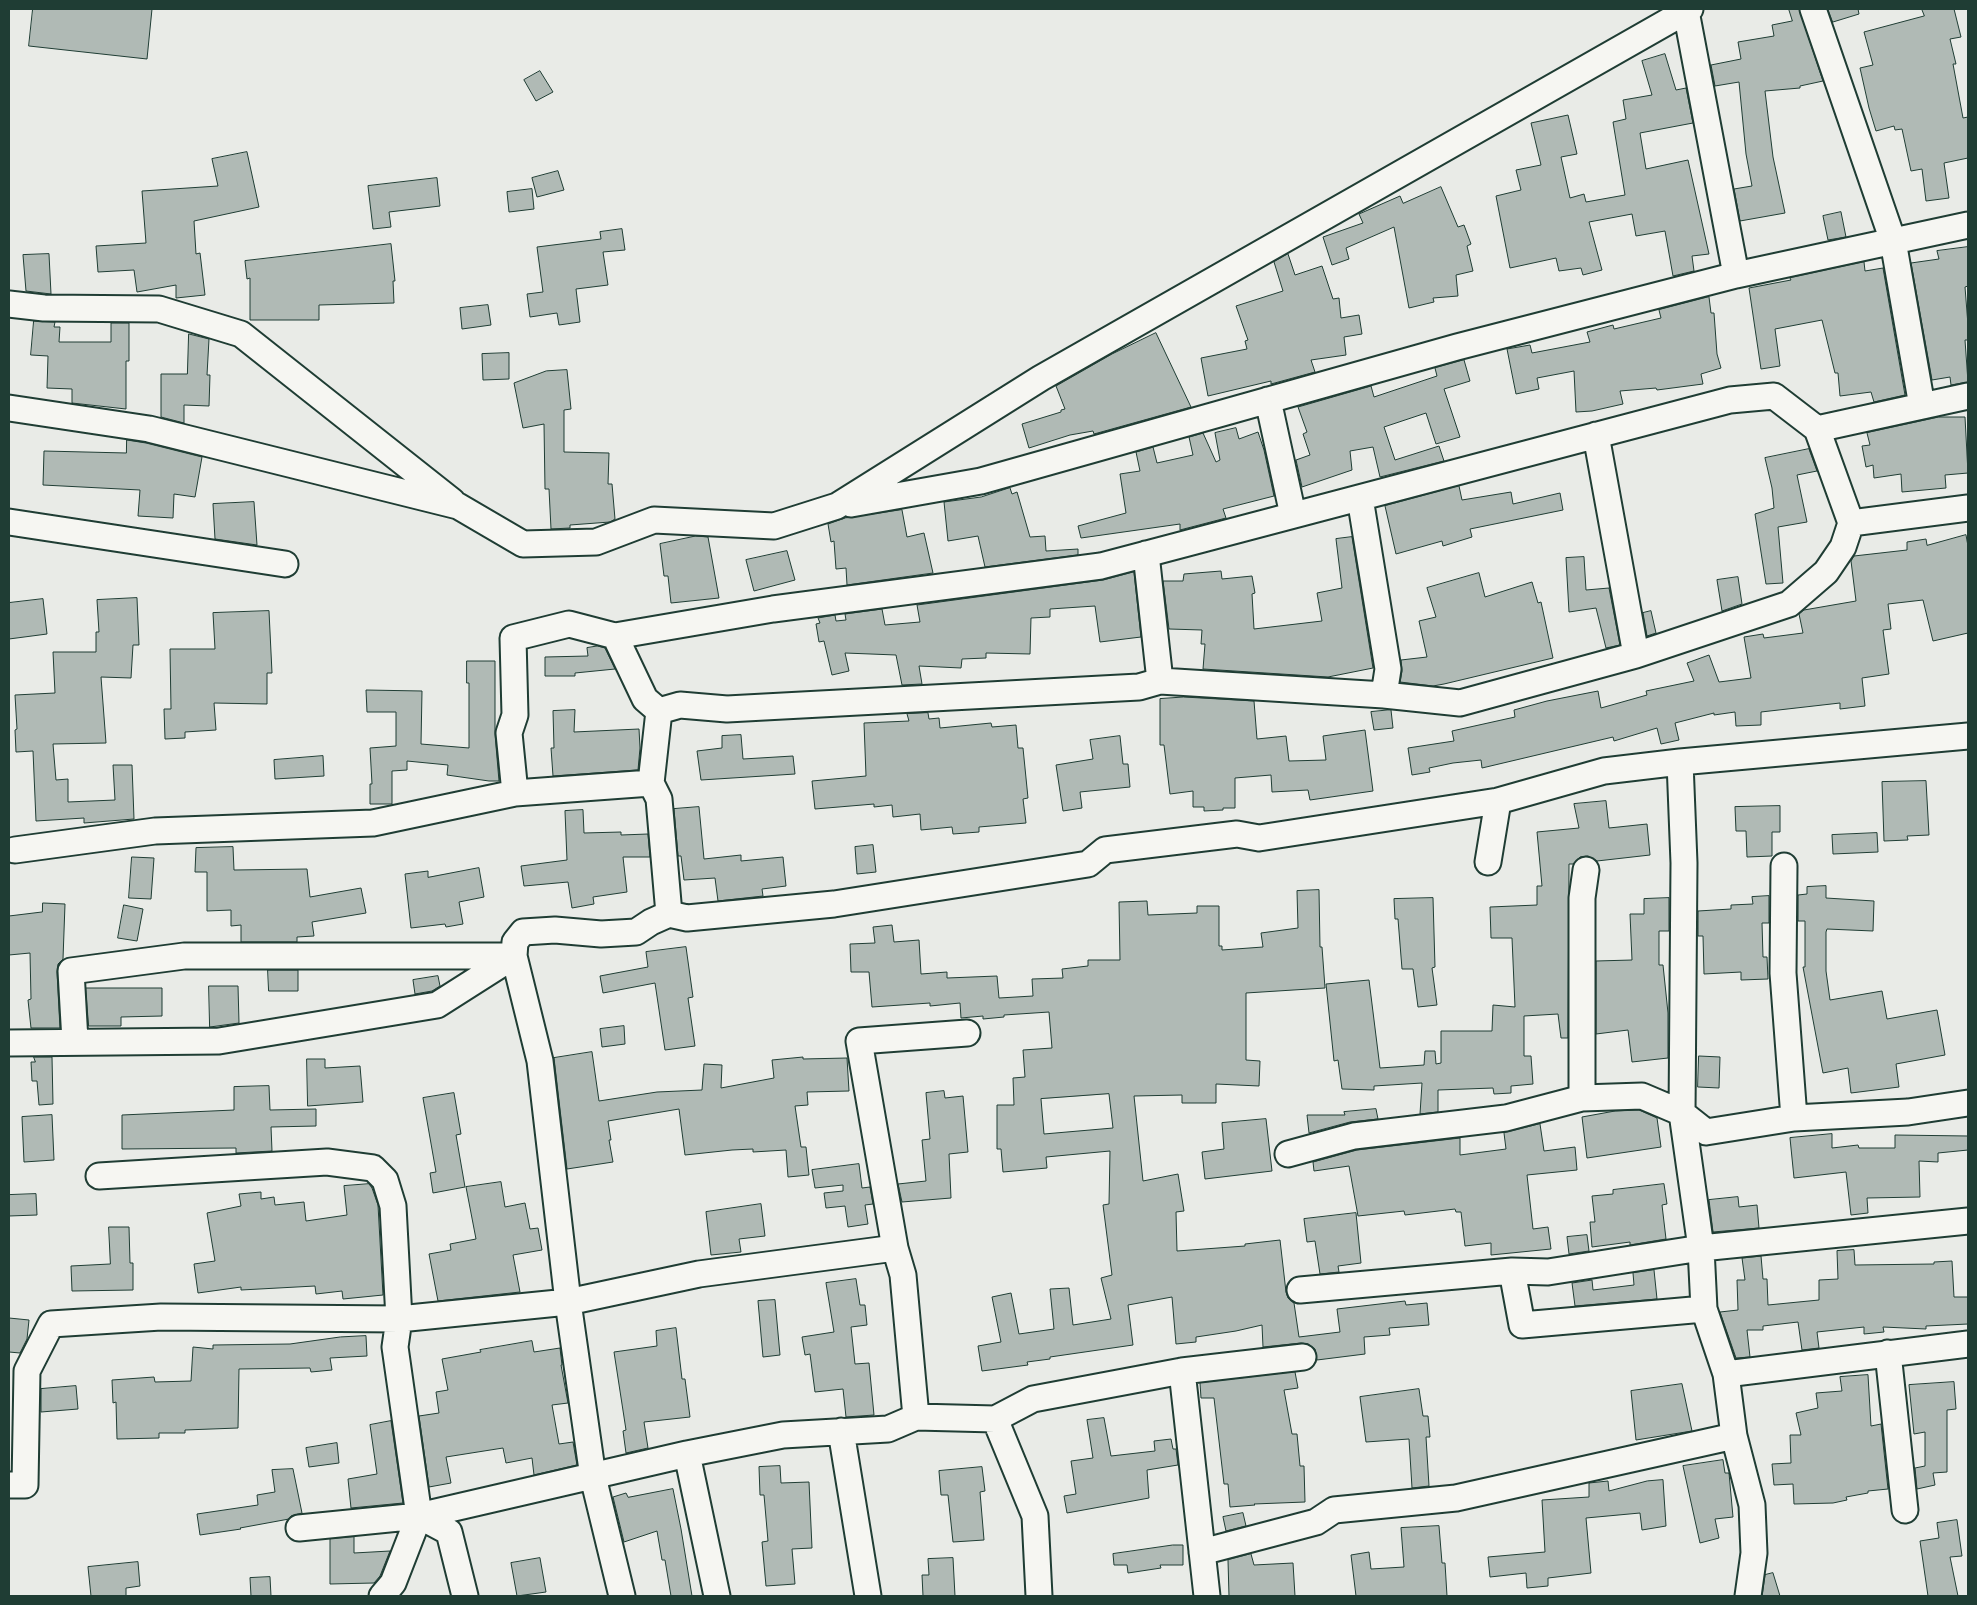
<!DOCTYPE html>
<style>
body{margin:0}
#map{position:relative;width:1977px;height:1605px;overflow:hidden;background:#e9ebe7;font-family:Itim,sans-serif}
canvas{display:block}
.frame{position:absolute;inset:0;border:10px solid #1f3d34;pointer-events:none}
</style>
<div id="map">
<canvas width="1977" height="1605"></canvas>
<div class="frame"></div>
</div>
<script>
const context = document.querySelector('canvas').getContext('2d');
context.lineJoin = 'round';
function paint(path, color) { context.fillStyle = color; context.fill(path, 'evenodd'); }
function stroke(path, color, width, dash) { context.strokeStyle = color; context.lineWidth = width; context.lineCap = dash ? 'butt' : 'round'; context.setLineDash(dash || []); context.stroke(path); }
const building = new Path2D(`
 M33 9H152L147 59 29 46Z
 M1789 9H1799L1823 81 1800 86V88L1765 91 1773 157 1785 213 1740 221 1734 189 1752 186 1746 154 1739 82 1715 86 1711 65 1741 59 1738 42 1774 36 1772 25 1792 21Z
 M1828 9H1858L1859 14 1833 22Z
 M1922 9H1954L1961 37 1950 39 1956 64H1953L1963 118 1968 117V158L1944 163 1949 198 1926 201 1922 169 1911 171 1902 129 1895 130 1894 126 1876 131 1869 108 1860 68 1873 65 1864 32 1924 16Z
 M1665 54 1676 90 1686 88 1693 123 1640 133 1646 169 1688 160 1709 254 1692 256 1694 271 1673 276 1665 231 1636 236 1632 214 1589 222 1602 270 1583 275 1581 268 1559 271 1556 258 1510 268 1496 196 1521 190 1516 170 1541 165 1531 123 1568 115 1577 154 1561 157 1570 198 1584 194 1586 202 1625 195 1613 122 1626 119 1623 100 1652 95 1642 61Z
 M540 71 553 92 536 101 524 80Z
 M247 152 259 207 194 221 196 254 200 253 205 295 176 298V285L137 292 134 270 98 272 96 246 146 243 142 191 218 186 212 159Z
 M558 171 564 190 537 197 532 178Z
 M437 178 440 206 389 212 391 227 373 229 368 186Z
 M1441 187 1458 227 1464 225 1471 244 1467 246 1473 271 1456 275 1458 296 1433 298 1434 302 1409 308 1394 227 1346 248 1349 259 1332 265 1323 237 1363 223 1359 214 1400 196 1403 203Z
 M532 189 534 209 509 212 507 192Z
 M1841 212 1846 237 1828 240 1823 216Z
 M622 229 625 250 603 252 608 285 576 289 580 322 559 325 557 313 530 317 527 294 543 292 537 247 601 239 600 232Z
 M391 244 395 281H393L394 303 319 305V320H250V278L247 279 245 261Z
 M1968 247V286L1965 287 1968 325V340H1965L1968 382 1951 385 1950 377 1932 380 1911 263 1939 259 1937 251Z
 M49 254 51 294 26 291 23 255Z
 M1288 254 1295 275 1322 266 1333 299 1339 298 1341 318 1359 315 1362 334 1344 337 1346 355 1311 360 1315 372 1271 384V381L1208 396 1201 358 1247 349 1245 341 1248 340 1236 306 1283 291 1274 262Z
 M1864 262 1865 271 1883 268 1905 395 1874 402 1871 392 1840 396 1838 373H1835L1822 320 1775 329 1780 366 1761 369 1749 288 1791 280 1790 278Z
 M1709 297 1711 313H1714L1717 354 1721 368 1701 374 1703 384 1657 390 1656 388 1620 391 1623 404 1592 411 1576 412 1574 371 1537 378 1539 389 1516 394 1507 349 1530 345 1532 353 1590 342 1587 332 1613 325 1614 329 1661 318 1659 310Z
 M488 305 491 325 462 329 460 308Z
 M34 321 55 322 54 327H60L59 342H111V323H129V361H126V409L72 403V389L47 388 48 356 31 355Z
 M1156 333 1191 407 1094 434 1093 431 1070 435 1029 448 1022 424 1061 412V410L1065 409 1056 386 1112 354Z
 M189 334 209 339 207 375H210L209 406 184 405V423L161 417V374H187Z
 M509 353V379L483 380 482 354Z
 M1464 360 1470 381 1444 389 1460 437 1436 444 1426 413 1384 427 1395 460 1439 446 1444 461 1380 477 1373 447 1350 451 1352 470 1302 487 1296 460 1310 455 1303 434 1307 432 1298 407 1371 386 1374 397 1437 376 1435 368Z
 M567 370 571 409 564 410V452L609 453 608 484H612L615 519 610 522 570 525V528L551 529 549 489H545L544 424 523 428 514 383 546 371Z
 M1939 417H1965L1968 473 1945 475 1946 488 1902 492 1901 474 1874 478 1873 465 1866 467 1862 446 1870 445 1867 433Z
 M1236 428 1239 439 1258 432 1264 450 1274 496 1223 509 1226 518 1180 530V524L1081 538 1078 526 1126 513 1120 474 1140 471 1136 452 1153 447 1157 463 1193 455 1189 437 1203 433 1216 462 1220 460 1215 433Z
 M127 440 146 443 202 457 195 497 174 494 173 518 138 516 140 490 43 485 44 451 126 453Z
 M1809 449 1817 471 1797 475 1807 522 1778 527 1783 583 1766 584 1755 514 1774 508 1772 488 1765 458Z
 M1459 486 1462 500 1511 492 1513 504 1560 493 1563 510 1470 529 1472 537 1443 546 1442 541 1396 554 1385 506Z
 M1010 488 1012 494 1017 492 1030 537 1045 536 1046 551 1078 549V555L985 567 978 536 948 541 944 502 981 497Z
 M254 502 257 545 215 539 213 504Z
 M902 510 907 537 924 533 933 573 847 585 846 568 836 569 834 541 831 542 828 524 845 518Z
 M1966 535 1968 546V633L1933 641 1923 600 1888 604 1891 629 1883 630 1889 674 1862 678 1865 706 1840 709V703L1761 712V725L1736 726 1735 712 1714 715V713L1675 723 1679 740 1661 744 1657 728 1614 741 1613 737 1482 768 1481 760 1453 763 1429 768 1430 772 1412 775 1408 748 1454 741 1452 731 1515 717 1514 710 1547 701 1598 691 1601 708 1647 695 1646 691 1694 681 1687 663 1709 655 1719 682 1751 678 1744 637 1763 634 1764 638 1803 633 1799 614 1804 610 1856 601 1851 561 1854 556 1907 550V542L1926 539 1927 545Z
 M696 536 708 537 719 598 671 603 668 576H664L660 544Z
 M1352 537 1373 668 1328 677 1203 669 1205 644H1201L1202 630 1169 629 1163 581H1183L1184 574 1221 571 1222 579 1252 576 1255 593 1252 594 1254 629 1322 621 1317 593 1342 588 1336 539Z
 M787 551 795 580 754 591 746 560Z
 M1584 557 1586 590 1609 588 1620 645 1606 648 1596 608 1569 612 1566 558Z
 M1134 572 1141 637 1100 642 1095 606 1050 609V617L1031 618 1030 654 986 653V658L962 659 961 668 919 666 922 684 902 685 896 655 845 653 849 671 832 675 824 641 819 642 816 624 820 623 818 618 835 615 836 621 846 620 845 614 882 609 885 625 920 622 917 605 1103 580Z
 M1479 573 1485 597 1532 582 1538 603 1541 602 1553 658 1444 684 1433 686 1400 682 1402 671 1401 660 1427 657 1419 621 1436 617 1427 588Z
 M1738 577 1742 604 1722 611 1717 580Z
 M137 598 139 645H133L131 678 101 677 106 743 53 744 56 780 68 779V802L115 800 113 765H132L134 819 84 823V818L36 821 33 751 16 752 15 730 17 729 15 695 55 693 53 652H96V632H99L97 600Z
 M43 599 47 634 9 639V603Z
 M269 611 272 673H267V704L214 703 216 730 185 732V738L165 739 164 709H171L170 649H215L213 613Z
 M1651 611 1656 633 1647 636 1643 613Z
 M598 646 605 648 615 669 575 673V676H545V657L588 656 587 648Z
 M467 661H495V734L499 781H489L447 775 448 765 407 761V770L392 771V804H370V784H372L370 748 396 746V712H367L366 690 422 691 421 744 469 748V683H467Z
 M1184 697 1254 701 1257 739 1286 736 1289 761 1326 760 1323 736 1365 730 1373 791 1310 800 1308 790 1272 792 1271 775 1235 778V808H1223V810L1204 811V807H1193V791L1170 794 1164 745H1160V699Z
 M575 710 574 732 639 729 640 748 638 770 553 776 551 748H554L553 711Z
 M1391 710 1393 728 1374 730 1371 712Z
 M928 713 929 719 939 718 940 728 991 723 992 727 1016 725 1018 748H1023L1028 798 1023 799 1026 823 979 827V832L953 834 952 827 921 830 920 814 893 817 892 805 874 807V804L815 809 812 781 866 776 864 723 909 721 907 714Z
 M741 735 743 759 793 756 795 774 701 780 697 751 722 748V736Z
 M1120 736 1123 764H1128L1130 787 1080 792 1082 808 1063 811 1056 765 1093 759 1090 740Z
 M323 756 324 776 275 779 274 760Z
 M1926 781 1929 835 1907 836 1908 840 1884 841 1882 782Z
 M1606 801 1609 828 1647 824 1650 855 1597 861 1588 856 1580 857 1573 864H1569L1568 1038H1561L1558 1014 1524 1016V1056H1531L1533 1084 1511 1086V1093L1494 1094 1493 1088 1438 1090V1112L1420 1114 1422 1083 1374 1086V1090L1342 1089 1338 1060 1334 1061 1326 984 1369 980 1380 1068 1424 1065 1425 1051H1435L1436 1064 1441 1063V1031H1492L1493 1005 1515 1007 1512 938H1491L1490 907 1537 905V886H1542L1537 832 1579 828 1574 804Z
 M1780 806V832H1772V856L1747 857 1746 831H1736L1735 807Z
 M699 807 704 859 741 855V861L783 857 786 886 762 889 763 896 718 901 715 878 684 880 681 856H678L674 809Z
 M583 810 584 833 621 832V835L648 834 650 857H623L627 892 593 897 594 904 572 908 568 882 524 886 521 866 567 860 565 811Z
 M1877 833 1878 852 1833 854 1832 835Z
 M873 845 876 872 857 874 855 847Z
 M233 847 234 870 307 869 310 897 361 888 366 913 312 922 314 936 297 937V942H241V925L231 926V910L207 911V872H195L196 848Z
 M132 857 154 858 151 899 129 898Z
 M479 868 484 897 459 902 463 924 446 927 445 924 411 928 405 874 428 871V877Z
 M1826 886V898L1874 901 1873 931 1827 929 1826 932V971L1830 1000 1882 991 1887 1019 1937 1010 1945 1055 1896 1064 1899 1087 1851 1093 1848 1068 1823 1073 1803 967H1805V921H1798V895L1807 894V887Z
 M1319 890 1320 947H1322L1325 988 1246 993V1060L1260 1061 1259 1086 1216 1084V1103H1182V1095L1134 1096 1143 1181 1178 1174 1184 1211 1176 1212 1177 1251 1245 1246V1244L1280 1240 1286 1292 1288 1298 1294 1303 1299 1337 1340 1332 1337 1309 1405 1301 1406 1305 1427 1303 1429 1325 1389 1328 1390 1335 1364 1337 1365 1354 1317 1360 1315 1349 1308 1344 1301 1343 1263 1347 1262 1325 1236 1331 1196 1337V1342L1176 1344 1172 1297 1128 1305 1133 1345 1050 1357V1359L1027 1362 1028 1365 982 1371 978 1346 1001 1342 992 1297 1011 1293 1019 1334 1054 1329 1050 1289 1069 1288 1073 1325 1111 1319 1101 1278 1112 1275 1103 1205 1109 1204 1110 1151 1046 1157 1047 1168 1003 1172 1001 1149H997V1105H1014L1013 1078 1025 1077 1023 1050 1052 1048 1049 1012 1004 1015V1017L983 1019V1016L961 1018 960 1003 930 1006V1003L872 1007 869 972H851L850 944 875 943 873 927 892 925 894 942 919 940 921 974 947 972V978L997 976 999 998 1033 996 1032 979 1063 978 1062 969 1088 966V960H1120L1119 902 1147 901 1148 915 1197 913V906H1219V946H1222V950L1263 947 1261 933 1298 928 1297 891ZM1109 1094 1113 1128 1044 1134 1041 1099Z
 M1769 896V923H1762L1763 957H1767L1768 979 1741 980V972L1704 974 1703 936H1698V911L1731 909V905L1753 904 1752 897Z
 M1433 898 1435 967 1432 968 1437 1005 1418 1007 1413 969H1402L1398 919H1395L1394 899Z
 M1669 898V931H1659V965H1663L1668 1013V1058L1632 1062 1628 1030 1596 1034V961L1632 960 1630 914H1644V899Z
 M43 903 65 904 63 959 58 964 57 972 60 1028H31L28 1000 31 999 30 953 9 955V916L42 912Z
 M124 905 143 909 137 941 118 938Z
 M686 947 693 997 688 998 695 1046 665 1050 655 983 603 993 600 976 648 967 646 952Z
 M268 970H298V991H269Z
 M438 976 440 986 432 991 415 994 413 980Z
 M209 986H238L239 1023 210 1027Z
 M86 988H162V1016L121 1017V1026H89Z
 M624 1026 625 1044 602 1047 600 1029Z
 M592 1052 599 1101 657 1092 702 1090 704 1064 722 1065 721 1088 774 1078 772 1060 803 1057V1059L847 1058 849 1091 807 1092 808 1105 795 1106 801 1147H806L809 1175 788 1177 786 1150 753 1152V1149L732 1150 685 1155 679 1109 608 1121 611 1140H609L613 1162 567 1169 554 1058Z
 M1699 1056 1720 1057 1719 1088 1698 1087Z
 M34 1057H52L53 1104 39 1105 37 1081H32L31 1062H35Z
 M307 1059H325V1068L360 1066 363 1102 308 1106Z
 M269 1086 270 1110 316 1109V1126L271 1127 272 1151 236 1153V1148L122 1149V1115L234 1110V1087Z
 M944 1091 945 1098 963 1096 968 1152 949 1154 951 1198 902 1202 898 1184 926 1181 922 1140 930 1139 926 1093Z
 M454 1093 461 1134 456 1135 465 1187 433 1193 430 1173 436 1172 423 1098Z
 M1376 1109 1378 1119 1350 1122 1309 1133 1307 1115H1345L1344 1112Z
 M1639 1110 1657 1118 1661 1147 1587 1158 1582 1117 1615 1111Z
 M52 1115 54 1160 24 1162 22 1117Z
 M1266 1119 1272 1171 1205 1179 1202 1152 1224 1149 1222 1123Z
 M1540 1124 1544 1151 1575 1147 1577 1170 1527 1175 1533 1229 1548 1227 1551 1249 1491 1255V1243L1465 1246 1461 1212H1456L1455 1209 1405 1215 1404 1211 1358 1216 1349 1166 1314 1171 1313 1162 1357 1150 1460 1138V1155L1506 1149 1504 1133Z
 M1832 1134V1148L1858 1145 1859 1148H1895V1135L1968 1136V1150L1938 1153V1162L1919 1161 1920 1197 1867 1198 1868 1213 1851 1215 1846 1172 1794 1178 1790 1138Z
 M859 1164 862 1188 870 1187 873 1204 865 1205 868 1224 848 1227 845 1206 826 1208 824 1193 843 1191V1185L815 1188 812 1170Z
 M501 1182 505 1207 525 1203 530 1229 538 1228 542 1250 513 1255 520 1292 438 1301 429 1254 451 1250 450 1244 476 1239 466 1187Z
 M369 1184 372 1188 378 1205 383 1295 343 1299 342 1291 316 1294 315 1286 241 1290V1287L198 1293 194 1264 215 1261 207 1213 241 1206 239 1194 261 1192V1199L274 1197 275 1205 304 1202 306 1221 347 1215 344 1186Z
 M1664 1184 1667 1204 1662 1205 1666 1239 1630 1245V1242L1592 1247 1590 1222H1595L1592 1196 1613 1194V1190Z
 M36 1194 37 1215 9 1216V1195Z
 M1738 1197 1739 1207 1757 1205 1759 1228 1713 1232 1709 1200Z
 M761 1204 765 1236 739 1239 741 1252 711 1255 706 1212Z
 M1356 1213 1361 1263 1338 1266 1339 1272 1320 1274 1315 1241 1307 1242 1304 1219Z
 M109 1227H129L130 1263H133V1290L72 1291 71 1266 110 1264Z
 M1587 1235 1589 1251 1569 1254 1567 1237Z
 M1854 1250 1855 1265 1934 1264V1262L1952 1261 1954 1297H1968V1324L1926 1326V1329L1883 1327 1884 1332 1864 1334V1327L1817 1332 1819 1348 1802 1350 1798 1322 1763 1326V1330H1747L1750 1357 1736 1358 1720 1312 1738 1310 1737 1280H1745L1742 1258 1761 1256 1763 1279H1767L1768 1305 1819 1300V1280L1838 1279 1837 1251Z
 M1654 1270 1657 1299 1575 1306 1572 1283 1592 1280 1593 1290 1634 1285 1633 1273Z
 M856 1279 860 1305H865L867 1325 851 1327 855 1364 869 1363 874 1415 846 1417 843 1389 815 1392 810 1354 805 1355 802 1337 834 1332 826 1283Z
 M775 1300 780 1355 763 1357 758 1301Z
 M9 1318 29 1320 27 1339 20 1353 9 1352Z
 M676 1328 682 1379H685L690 1417 644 1422 648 1448 626 1453 623 1431 626 1430 614 1352 657 1346 656 1331Z
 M366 1336 367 1356 330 1358 332 1370 311 1372 310 1368 239 1369 238 1428 185 1430V1433H159V1438L117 1439 116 1402 113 1403 112 1380 154 1377 155 1382 191 1381 193 1347 213 1349V1345L290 1344 340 1337Z
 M532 1341 534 1352 560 1348 562 1365H561L568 1403 552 1405 559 1444 573 1442 577 1465 534 1475 532 1458 506 1463 503 1448 446 1457 451 1483 429 1487 419 1416 439 1413 436 1392 448 1390 442 1359 481 1352 480 1350Z
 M1295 1372 1298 1388 1284 1390 1292 1434H1297L1300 1466H1304L1305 1502 1254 1504 1255 1505 1230 1507 1228 1484H1224L1214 1398H1201L1200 1383Z
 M1868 1375 1871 1426 1881 1424 1888 1489 1868 1491V1493L1846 1497 1847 1500 1833 1503 1794 1504 1793 1484 1774 1485 1772 1464 1791 1463 1790 1435H1801L1796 1413 1818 1408 1816 1393 1842 1391 1840 1377Z
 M1954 1382 1956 1409 1947 1410V1472L1933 1473 1935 1485 1917 1489 1915 1468 1925 1466V1432L1914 1434 1909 1385Z
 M1682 1384 1692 1431 1636 1440 1631 1391Z
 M76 1386 78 1409 41 1412V1389Z
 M1419 1389 1423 1416H1428L1430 1437H1426L1429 1486 1412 1488 1409 1439 1366 1442 1360 1397Z
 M1104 1418 1111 1456 1155 1451 1154 1441 1171 1439 1173 1449H1176L1178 1465 1147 1470 1149 1498 1067 1513 1064 1496 1076 1494 1071 1461 1093 1458 1087 1420Z
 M391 1421 403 1503 351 1508 348 1479 377 1474 370 1425Z
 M337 1443 339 1463 309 1467 306 1448Z
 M1723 1460 1725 1473H1729L1733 1517 1715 1519 1719 1538 1700 1543 1683 1466Z
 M780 1466 781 1483 809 1482 812 1548 792 1549 795 1584 766 1586 762 1542 768 1541 764 1495H760L759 1467Z
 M982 1467 985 1491 980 1492 984 1540 953 1542 948 1495H941L939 1471Z
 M293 1469 302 1513 291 1516 289 1519 240 1528 241 1529 200 1535 197 1514 258 1505 257 1495 275 1492 272 1470Z
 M1663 1480 1666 1526 1642 1530 1640 1513 1586 1518 1591 1573 1548 1578V1586L1527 1588 1526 1573 1490 1577 1488 1557 1545 1552 1542 1500 1589 1497V1483L1608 1481 1609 1491 1647 1481Z
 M673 1489 681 1529 692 1596H671L665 1560H662L657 1531 624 1542 613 1497 626 1493 628 1497Z
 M1243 1513 1246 1526 1226 1531 1223 1517Z
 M1957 1520 1962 1556 1950 1557 1958 1596H1928L1920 1541 1939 1538 1937 1523Z
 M1439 1526 1442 1563H1445L1447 1596H1356L1351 1555 1369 1552 1371 1569 1404 1567 1401 1528Z
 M354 1537V1553L390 1551 380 1576 374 1583 330 1584V1539Z
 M1173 1545H1183V1565H1160L1161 1568 1128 1573 1127 1565H1114L1113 1554Z
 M1251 1554 1254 1565 1293 1563 1295 1596H1229L1228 1560Z
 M540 1558 546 1592 517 1596 511 1563Z
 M953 1558 955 1596H923L922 1575H929L928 1559Z
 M138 1562 140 1586 126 1588V1596H91L88 1567Z
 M1773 1573 1780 1596H1762L1765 1575Z
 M270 1577 271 1596H251L250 1578Z`);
paint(building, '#b0bab5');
stroke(building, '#1f3d34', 1);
const street = new Path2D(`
 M1813 9 1893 241 1922 406
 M1686 11 1736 275
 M9 304 44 308 159 309 241 334 452 501
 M1268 400 1293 515
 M9 408 149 429 458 506 523 544 596 542 654 520 774 526 837 506 1041 378 1690 9
 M1817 429 1968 396
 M1596 435 1636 655
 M1360 498 1388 669 1384 695
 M851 504 981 481 1457 347 1736 275 1968 225
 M9 522 285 564
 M1851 523 1968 508
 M1146 554 1160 681
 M615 636 645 699 659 711 651 783 659 799 669 914
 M1680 762 1684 863 1682 1113 1701 1248 1704 1309 1726 1374 1734 1436 1752 1505 1754 1553 1748 1596
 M515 793 509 733 515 715 513 638 569 624 615 636 773 609 1101 566 1730 400 1774 396 1817 429 1851 523 1843 547 1826 572 1789 604 1636 655 1460 703 1384 695 1160 681 1139 687 727 709 680 705 659 711
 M15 850 155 831 373 823 515 793 651 783
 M1488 862 1498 801
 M1784 866 1783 973 1794 1118
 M75 1041 71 971 184 956H514L540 1061 568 1302 593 1477 622 1596
 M9 1043 219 1041 437 1005 514 956 515 942 523 932 555 930 601 934 636 932 651 922 669 914 687 918 834 904 1088 864 1105 850 1237 834 1259 838 1498 801 1604 771 1680 762 1968 736
 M1582 1098V898L1586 870
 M1288 1154 1354 1136 1506 1118 1582 1098 1642 1096 1682 1113 1706 1132 1794 1118 1908 1112 1968 1103
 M99 1176 327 1162 373 1168 385 1180 393 1206 399 1319 395 1347 419 1516 449 1532 465 1596
 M1512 1271 1522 1325 1704 1309
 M1300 1290 1512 1271 1548 1272 1701 1248 1968 1221
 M1888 1353 1905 1510
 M1182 1371 1207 1596
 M1726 1374 1968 1344
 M916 1417 903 1275 895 1248 859 1041 967 1033
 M995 1419 1035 1516 1039 1596
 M841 1431 868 1596
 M687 1454 717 1596
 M9 1485H25L27 1371 51 1324 161 1317 399 1319 568 1302 699 1274 895 1248
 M299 1528 419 1516 687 1454 783 1435 888 1429 916 1417 995 1419 1033 1399 1182 1371 1303 1357
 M1202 1552 1316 1522 1334 1510 1456 1498 1734 1436
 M382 1596 393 1583 419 1516`);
stroke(street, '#1f3d34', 29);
stroke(street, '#f6f6f2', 25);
</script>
